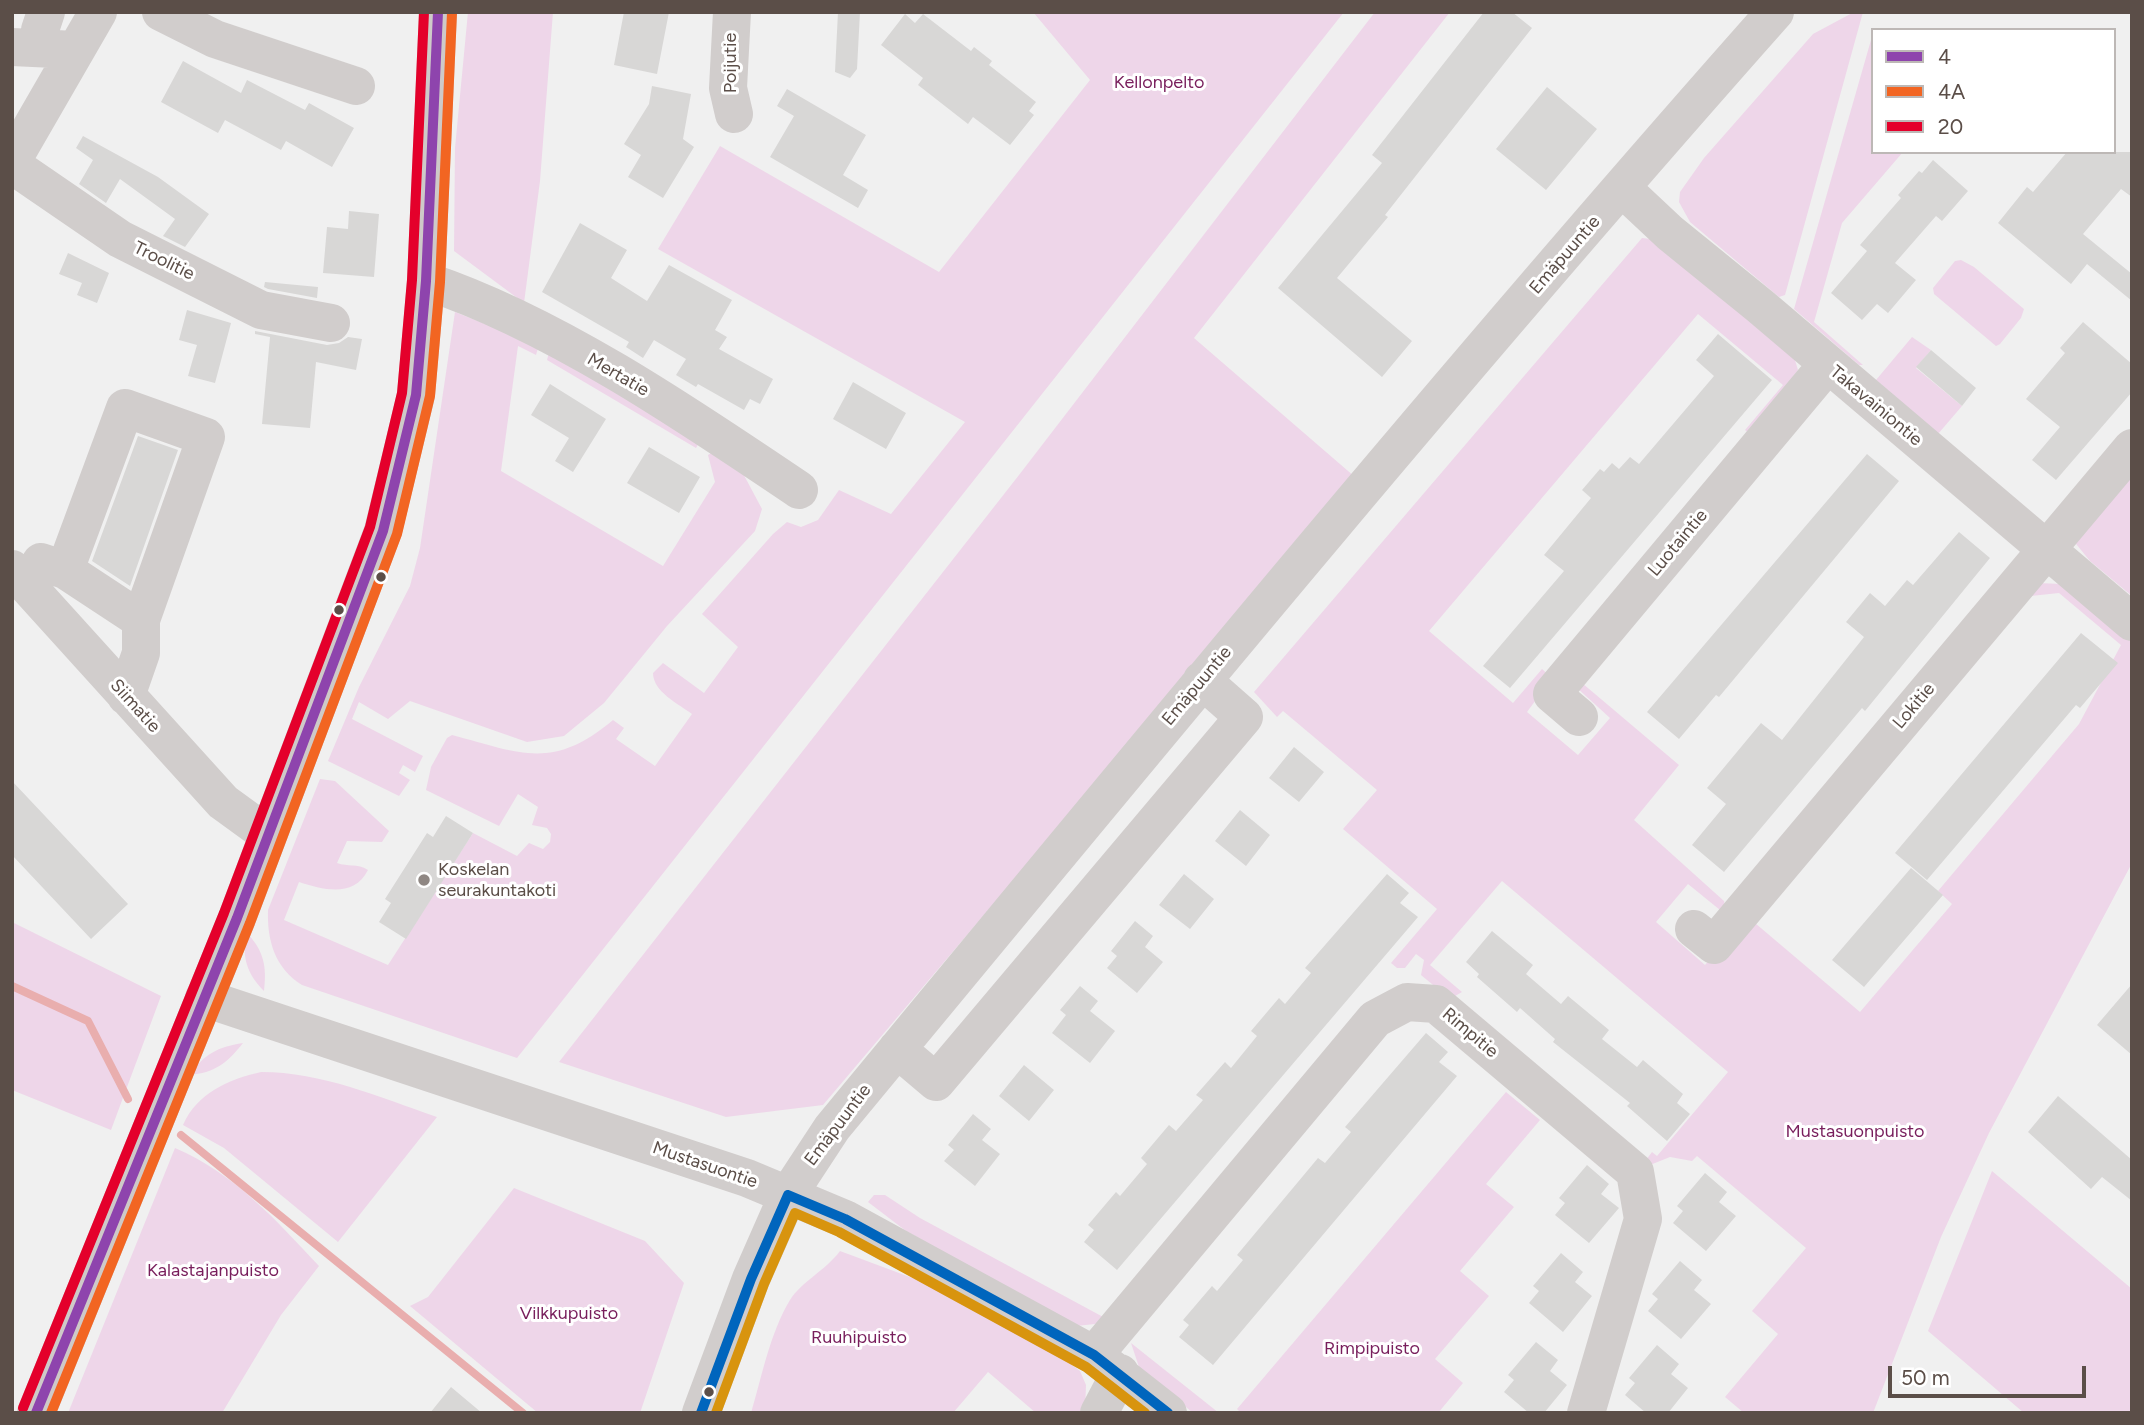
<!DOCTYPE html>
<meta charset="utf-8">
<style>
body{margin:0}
#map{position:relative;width:2144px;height:1425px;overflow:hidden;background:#f0f0f0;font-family:Figtree,sans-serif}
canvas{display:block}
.frame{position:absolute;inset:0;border:14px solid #5b4e48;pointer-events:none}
.legend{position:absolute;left:1871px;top:28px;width:245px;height:126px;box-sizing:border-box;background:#fff;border:2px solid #bdb8b6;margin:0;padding:9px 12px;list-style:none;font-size:21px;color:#5b4e48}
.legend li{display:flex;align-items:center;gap:14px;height:35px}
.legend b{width:35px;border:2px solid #bdb8b6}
.scale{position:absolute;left:1888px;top:1366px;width:198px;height:32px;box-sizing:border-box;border:4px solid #5b4e48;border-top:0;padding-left:9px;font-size:21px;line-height:24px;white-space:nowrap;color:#5b4e48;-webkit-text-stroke:5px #fff;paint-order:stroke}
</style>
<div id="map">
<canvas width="2144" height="1425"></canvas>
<div class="frame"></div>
<ul class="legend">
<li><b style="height:9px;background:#8e44ad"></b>4</li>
<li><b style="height:9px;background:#f26522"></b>4A</li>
<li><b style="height:9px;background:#e4002b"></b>20</li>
</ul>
<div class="scale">50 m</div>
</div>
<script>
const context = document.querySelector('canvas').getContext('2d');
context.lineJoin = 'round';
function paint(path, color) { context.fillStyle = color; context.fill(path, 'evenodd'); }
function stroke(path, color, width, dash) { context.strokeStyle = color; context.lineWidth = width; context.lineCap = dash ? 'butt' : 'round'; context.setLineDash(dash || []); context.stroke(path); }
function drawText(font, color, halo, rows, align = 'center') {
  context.font = font + ' Figtree,sans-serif'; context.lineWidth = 6; context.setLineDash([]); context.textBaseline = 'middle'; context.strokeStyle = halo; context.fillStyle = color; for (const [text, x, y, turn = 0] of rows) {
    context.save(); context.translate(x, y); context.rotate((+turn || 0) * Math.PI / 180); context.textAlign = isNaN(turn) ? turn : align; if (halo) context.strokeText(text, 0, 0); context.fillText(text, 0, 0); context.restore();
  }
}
paint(new Path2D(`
 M468 12H553L540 181 524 303 454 251 455 148Z
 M1033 12H1344L517 1058 302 985C275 968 267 941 268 910L320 779 335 781 389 831 382 842 347 841 337 863C348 867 357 863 368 870 354 898 324 890 299 882L284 920 388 965 473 833 517 856 529 843 543 849 550 842 551 834 547 828 532 825 538 807 518 794 499 826 426 790 431 767 447 738 452 735C520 753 553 771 613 720L624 728 616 739 655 766 692 714C679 704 653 692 653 673L663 663 704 693 738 647 702 614 773 534 787 522 801 527 818 520 839 490 891 514 965 422 658 249 720 146 939 272 1090 80Z
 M1375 12H1450L1194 338 1355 477 823 1105 726 1117 559 1062 1019 475Z
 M1854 12H1863L1785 295 1779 297 1690 222 1679 202 1680 192 1704 158 1813 34Z
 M1873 33V152H1903L1842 223 1814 322 1863 365H1859L1794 309Z
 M1642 238 1650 239 1794 357 1798 370 1751 435 1745 430 1783 385 1698 314 1429 631 1513 703 1542 669 1552 678 1527 712 1578 755 1610 718 1576 687 1582 683 1679 765 1634 820 1724 901 1725 906 1720 910 1688 884 1656 922 1705 965 1745 920 1755 923 1860 1012 1952 904 1938 891 2079 724 2121 645 2059 593 2031 596 2039 583 2061 584 2069 589 2132 642V863L1989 1133 1941 1237 1873 1413H1744L1725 1397 1778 1334 1752 1311 1806 1248 1697 1156 1692 1161 1670 1157 1645 1167 1643 1164 1652 1152 1657 1156 1728 1072 1502 881 1430 965 1462 992 1450 999 1421 975 1424 960 1416 954 1405 968H1397L1391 963 1437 909 1343 829 1377 790 1283 711 1277 717 1254 692Z
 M1961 260 1974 267 2024 309 2021 318 2000 344 1996 346 1934 294 1933 288 1955 261Z
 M455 312 539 345 536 355 518 346 501 471 663 566 715 482 708 455 719 448 738 464 762 509 755 531 667 626 604 703 564 736 527 742 410 701 388 719 359 702 352 719 423 756 415 772 403 765 399 773 410 780 399 796 328 761 359 687 410 586 420 548Z
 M1912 337 1931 350 1916 368 1962 406 1938 434 1876 380Z
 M549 352 700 441 696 448 547 360Z
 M2132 464V596L2090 561 2072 539Z
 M12 922 161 996 111 1130 12 1090Z
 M247 933C264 951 267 967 264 991 247 974 241 956 247 933Z
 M243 1043C227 1063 215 1073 189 1075 205 1054 217 1047 243 1043Z
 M261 1072C322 1072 379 1097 437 1117L338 1242 224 1148 183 1125C197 1093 229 1079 261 1072Z
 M1506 1092 1540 1120 1486 1184 1514 1207 1460 1271 1489 1296 1435 1359 1463 1383 1438 1413H1241L1237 1409Z
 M175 1148C235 1174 275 1219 319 1266L281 1315 222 1413H68Z
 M1992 1171 2132 1289V1413H2024L1928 1331Z
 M514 1188 645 1241 684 1283 640 1413H538L410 1306 428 1297Z
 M874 1195H885L920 1218 1105 1318 1095 1324 1076 1326 906 1231 868 1202Z
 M840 1251 950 1292 1047 1346 1080 1371 1086 1385 1085 1413H1036L988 1372 953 1413H751C762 1376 770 1333 790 1300 802 1281 825 1271 840 1251Z
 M1131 1343 1219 1413H1193L1139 1367Z`), '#eed6e9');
stroke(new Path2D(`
 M12 986 88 1021 128 1099
 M181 1135 523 1413`), '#e9aeae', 8);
paint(new Path2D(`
 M624 12H669L657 74 614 65Z
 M838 12H860L857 69 850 78 835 72Z
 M1484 12H1512L1532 28 1385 215 1388 217 1337 278 1412 341 1382 377 1278 288 1382 163 1372 155Z
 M905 14 915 23 923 14 971 51 974 47 992 61 989 65 1036 102 1029 111 1034 115 1010 145 973 117 968 124 918 85 923 78 881 45Z
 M183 61 241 93 247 80 305 110 309 103 354 128 332 167 286 141 281 150 225 120 218 133 161 102Z
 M652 86 691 94 683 139 694 147 663 198 628 177 641 155 624 144 649 104Z
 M1547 87 1597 129 1546 190 1496 149Z
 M787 89 866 135 843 175 868 190 858 208 770 157 794 116 777 106Z
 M83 136 158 177 209 214 185 247 163 236 175 219 120 179 106 203 79 184 93 160 76 148Z
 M2067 152H2132V197L2121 189 2083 234 2132 274V301L2087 264 2071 284 1998 223 2027 187 2033 192Z
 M1933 160 1968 191 1942 221 1936 216 1895 263 1916 280 1888 313 1877 304 1862 320 1831 293 1867 251 1860 245 1901 198 1898 195 1919 171 1922 173Z
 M349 211 379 214 374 277 323 273 327 227 348 229Z
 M580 223 627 250 611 278 647 301 669 265 732 300 715 330 727 337 719 349 773 379 760 404 750 399 744 410 698 384 696 387 676 375 686 359 654 340 643 358 626 347 629 342 542 292Z
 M68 253 109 273 97 303 77 295 82 283 59 274Z
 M265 282 318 287 317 298 268 289 264 287Z
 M187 310 231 323 215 383 188 376 197 345 179 340Z
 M2083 322 2132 364V392L2056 480 2032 460 2060 427 2026 399 2065 353 2060 348Z
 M255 331 327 345 339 343 348 337 362 339 356 370 316 362 310 428 262 424 270 337 255 334Z
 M1718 334 1772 380 1510 688 1483 666 1564 571 1544 555 1591 498 1582 490 1600 469 1604 472 1612 463 1619 469 1630 457 1639 464 1714 376 1696 360Z
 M1931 350 1976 388 1962 406 1916 367Z
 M853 382 906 413 886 449 833 419Z
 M550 384 606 419 573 472 555 461 569 438 531 415Z
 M138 436 178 450 130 586 92 561Z
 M649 447 700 477 679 513 627 483Z
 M1867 454 1899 481 1719 697 1716 695 1679 739 1647 712Z
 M1959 532 1990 558 1865 711 1862 708 1724 872 1692 845 1726 804 1707 788 1761 723 1782 740 1864 637 1846 622 1870 593 1885 606 1907 580 1913 585Z
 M2081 633 2118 663 2080 708 2076 705 1927 880 1895 853Z
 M1294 747 1324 772 1299 802 1269 778Z
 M12 781 128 904 91 939 12 855Z
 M1240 810 1270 835 1246 866 1215 841Z
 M446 816 473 833 406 939 379 922 391 903 385 899 427 833 433 837Z
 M1911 868 1943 895 1864 987 1832 960Z
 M1184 874 1214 899 1190 929 1159 905Z
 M1387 874 1409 893 1400 903 1418 917 1117 1270 1084 1242 1094 1230 1088 1225 1116 1192 1120 1196 1147 1164 1141 1158 1169 1125 1176 1131 1203 1100 1196 1095 1225 1062 1231 1068 1257 1036 1251 1031 1279 998 1285 1004 1311 973 1305 968Z
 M1135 921 1153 936 1145 947 1163 962 1137 993 1107 968 1117 956 1111 951Z
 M1492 931 1533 965 1526 974 1561 1004 1568 996 1609 1030 1602 1039 1637 1067 1643 1060 1683 1094 1677 1103 1690 1114 1667 1141 1627 1106 1630 1103 1553 1042 1555 1039 1520 1008 1517 1012 1477 977 1479 974 1466 962Z
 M2132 984V1055L2097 1025Z
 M1080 986 1098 1001 1090 1011 1115 1031 1090 1063 1052 1033 1066 1015 1060 1010Z
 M1426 1033 1448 1052 1439 1062 1457 1076 1213 1365 1179 1337 1189 1325 1183 1320 1212 1286 1217 1291 1243 1260 1237 1255 1318 1158 1325 1163 1351 1132 1345 1127Z
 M1024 1065 1054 1090 1029 1121 999 1096Z
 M2058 1096 2132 1160V1201L2102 1177 2091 1189 2028 1132Z
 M973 1114 991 1129 982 1140 1000 1154 975 1186 944 1161 954 1150 948 1145Z
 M1587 1165 1609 1184 1601 1194 1619 1208 1589 1243 1555 1215 1565 1203 1559 1198Z
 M1705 1173 1727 1192 1719 1202 1736 1216 1706 1251 1673 1223 1683 1211 1677 1206Z
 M1561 1253 1583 1272 1575 1282 1592 1296 1563 1332 1529 1303 1539 1291 1533 1286Z
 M1680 1261 1702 1280 1694 1290 1711 1304 1681 1339 1648 1311 1658 1299 1652 1294Z
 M1536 1342 1558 1360 1550 1371 1567 1385 1544 1413H1529L1504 1392 1514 1380 1508 1375Z
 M1657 1345 1679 1364 1671 1374 1688 1388 1668 1413H1646L1625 1395 1635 1383 1629 1378Z
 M451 1387 482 1413H430Z`), '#d8d7d6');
stroke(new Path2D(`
 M161 12 215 39 356 86
 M732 12 728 88 734 114
 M12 47 76 50
 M39 48 40 30 46 12
 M12 161 98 12
 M12 165 120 239 261 310 331 323
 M1622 188 1670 233 1760 306 2132 622
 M426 281C553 323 688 415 799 490
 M41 562 65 570 141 620
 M12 569 223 802 267 834
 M65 570 125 408 206 437 141 620V653L126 696
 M1579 717 1552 694 1827 365
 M1694 929 1714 945 2132 448
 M204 998 747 1178 845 1219 1094 1355 1168 1413
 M897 1049 936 1082 1244 717 1202 680
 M1094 1355 1375 1019 1407 1002 1436 1004 1635 1172 1643 1219 1586 1413
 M701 1413 751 1279 788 1195 832 1128C1142 753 1452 376 1775 12
 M1099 1413 1120 1373`), '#d1cdcc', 38);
stroke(new Path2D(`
 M36 1413 237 918 383 531 416 395 426 281 438 12`), '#cecac8', 38);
stroke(new Path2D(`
 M36 1413 237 918 383 531 416 395 426 281 438 12`), '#8e44ad', 10);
stroke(new Path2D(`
 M51 1413 250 923 397 534 430 396 440 282 452 13`), '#f26522', 10);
stroke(new Path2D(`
 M23 1408 224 913 370 527 402 393 412 280 424 12`), '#e4002b', 10);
stroke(new Path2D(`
 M788 1195 845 1219 1094 1355 1168 1413
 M701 1413 751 1279 788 1195`), '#0065bd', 10);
stroke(new Path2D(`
 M716 1413 764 1284 795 1213 839 1232 1086 1367 1145 1413`), '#d8940e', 10);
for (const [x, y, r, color] of [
 [381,577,6,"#5b4e48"],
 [339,610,6,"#5b4e48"],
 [424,880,7,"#8f8783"],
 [709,1392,6,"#5b4e48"]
]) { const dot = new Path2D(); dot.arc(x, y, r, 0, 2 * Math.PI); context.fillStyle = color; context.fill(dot); stroke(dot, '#fff', 2.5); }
drawText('18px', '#5b4e48', '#fff', [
 ["Poijutie",731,63,-90],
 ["Emäpuuntie",1565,255,-49],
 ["Troolitie",164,261,26],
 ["Mertatie",618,375,30],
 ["Takavainiontie",1876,406,40],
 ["Luotaintie",1678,543,-50],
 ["Emäpuuntie",1197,686,-50],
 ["Siimatie",135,706,48],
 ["Lokitie",1914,706,-50],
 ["Rimpitie",1470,1033,40],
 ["Emäpuuntie",838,1125,-53],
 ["Mustasuontie",705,1165,19]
]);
drawText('18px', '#781e5c', '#fff', [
 ["Kellonpelto",1159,83],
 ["Mustasuonpuisto",1855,1132],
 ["Kalastajanpuisto",213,1271],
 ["Vilkkupuisto",569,1314],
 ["Ruuhipuisto",859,1338],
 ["Rimpipuisto",1372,1349]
]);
drawText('18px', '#5b4e48', '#fff', [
 ["Koskelan",438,870],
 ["seurakuntakoti",438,891]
], 'left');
</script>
